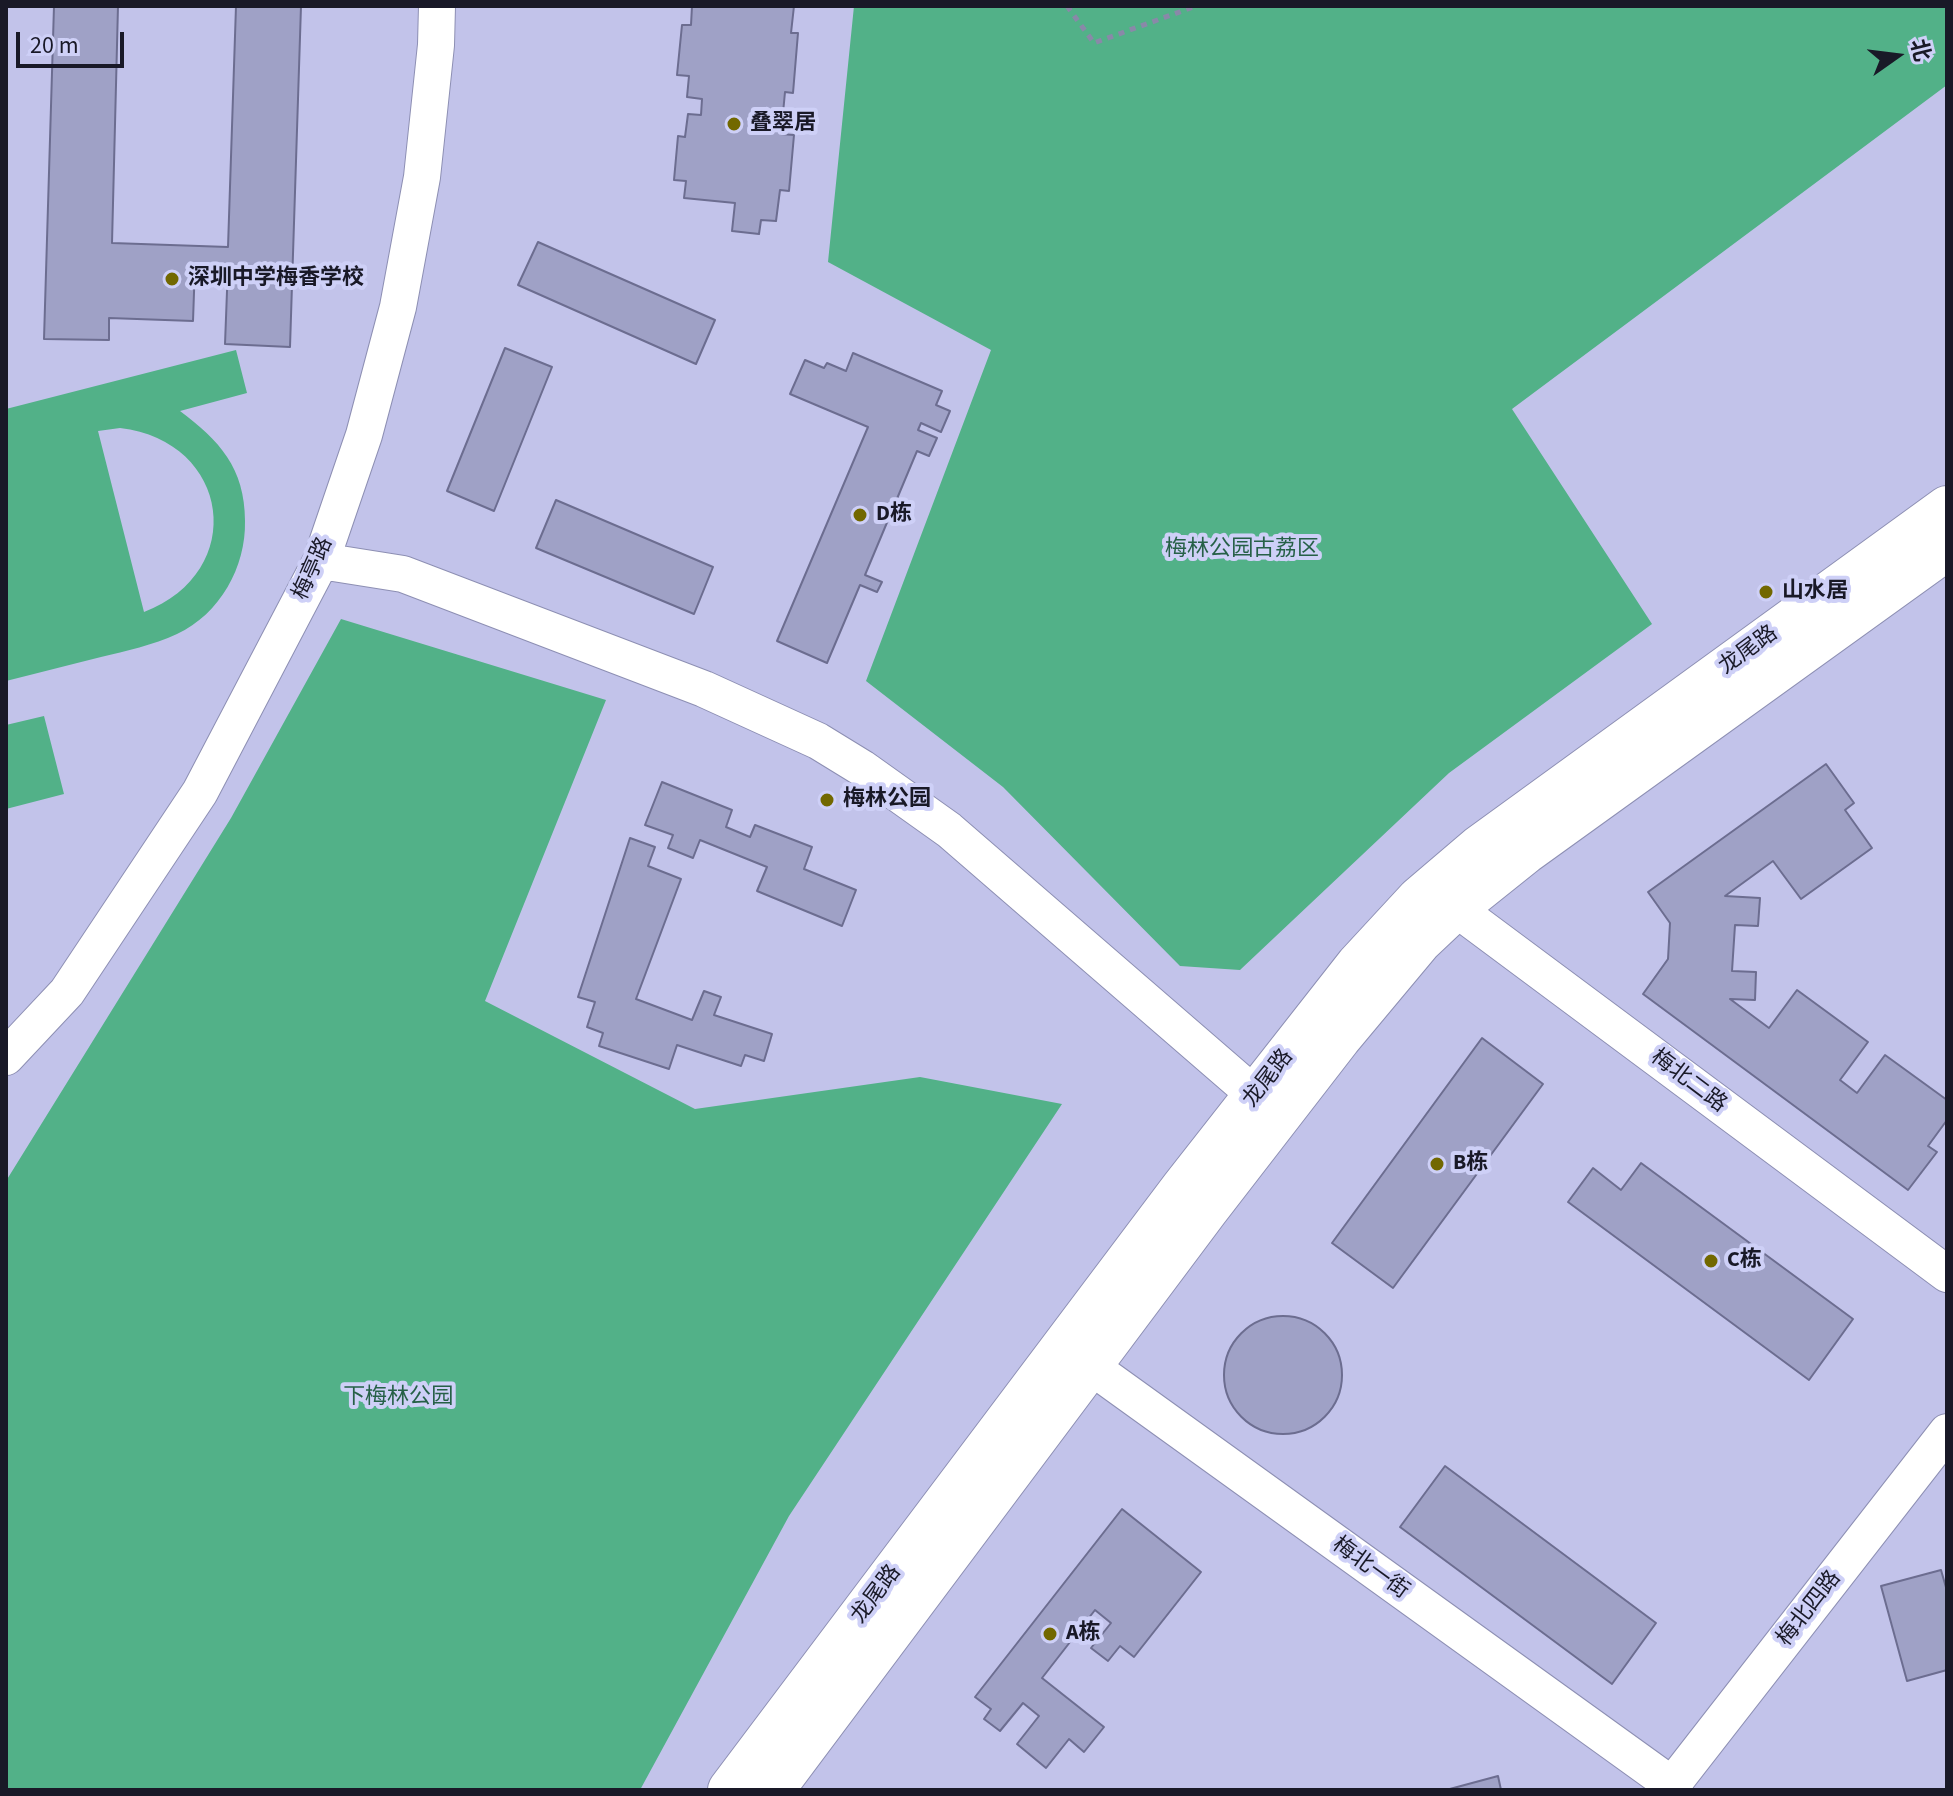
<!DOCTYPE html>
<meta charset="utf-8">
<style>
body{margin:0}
#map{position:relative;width:1953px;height:1796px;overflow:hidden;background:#c2c3ea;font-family:"Source Sans 3","Noto Sans SC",sans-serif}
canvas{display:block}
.frame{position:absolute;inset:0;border:8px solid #191927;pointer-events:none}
.north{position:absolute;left:1857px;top:16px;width:80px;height:80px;-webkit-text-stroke:6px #ced0f7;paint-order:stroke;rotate:76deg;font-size:22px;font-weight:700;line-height:32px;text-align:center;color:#191927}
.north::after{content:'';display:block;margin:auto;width:28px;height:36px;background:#191927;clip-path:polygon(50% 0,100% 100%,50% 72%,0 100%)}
.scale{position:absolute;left:16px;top:32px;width:108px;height:36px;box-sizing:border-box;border:4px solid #191927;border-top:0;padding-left:10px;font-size:24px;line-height:28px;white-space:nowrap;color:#191927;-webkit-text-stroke:6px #ced0f7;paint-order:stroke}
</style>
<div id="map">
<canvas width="1953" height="1796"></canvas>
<div class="frame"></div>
<div class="north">北</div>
<div class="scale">20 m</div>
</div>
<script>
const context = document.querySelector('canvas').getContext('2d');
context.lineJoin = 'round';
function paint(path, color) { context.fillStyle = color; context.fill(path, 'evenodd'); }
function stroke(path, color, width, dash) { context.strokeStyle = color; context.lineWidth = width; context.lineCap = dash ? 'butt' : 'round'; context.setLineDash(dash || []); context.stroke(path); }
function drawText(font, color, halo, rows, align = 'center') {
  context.font = font + ' "Source Sans 3","Noto Sans SC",sans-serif'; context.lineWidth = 8; context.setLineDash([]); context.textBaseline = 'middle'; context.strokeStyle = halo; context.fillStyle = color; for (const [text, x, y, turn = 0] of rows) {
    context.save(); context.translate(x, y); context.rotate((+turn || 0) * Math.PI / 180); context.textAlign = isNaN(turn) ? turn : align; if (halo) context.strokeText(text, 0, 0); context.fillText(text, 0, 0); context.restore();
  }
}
paint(new Path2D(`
 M854 6H1947V85L1512 409 1652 624 1449 773 1240 970 1180 966 1003 787 866 681 991 350 828 262Z
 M236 350 247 393 180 411C219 440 245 468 245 521 246 567 220 614 177 634 153 645 126 651 101 657 69 665 38 673 6 681V409ZM120 428C231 441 249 572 144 612L98 431Z
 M341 619 606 700 485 1001 695 1109 920 1077 1062 1104 789 1516 640 1790H6V1181L231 818Z
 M44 716 64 794 6 809V725Z`), '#52b188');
const building = new Path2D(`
 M54 6H118L112 243 228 247 236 6H301L290 347 225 344 228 265 195 264 193 321 109 318V340L44 339Z
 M692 6H794L791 33H798L793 93 785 92 781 134 794 135 789 191 780 190 776 221 761 220 759 234 732 231 735 203 684 198 686 181 674 180 678 136 685 137 688 114 701 115 702 99 687 97 689 76 677 75 682 25H691Z
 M538 242 715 320 696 364 518 285Z
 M505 348 552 367 494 511 447 491Z
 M853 353 942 391 936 405 950 411 941 432 921 423 918 430 937 438 929 456 917 451 865 575 882 582 877 592 860 585 827 663 777 641 868 427 790 394 805 360 824 368 827 363 846 371Z
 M556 500 713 567 694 614 536 548Z
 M1826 764 1854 803 1845 810 1872 848 1801 899 1773 861 1725 896 1760 898 1758 926 1735 925 1732 971 1756 972 1755 1000 1730 999 1769 1028 1797 990 1868 1042 1840 1080 1857 1093 1885 1055 1947 1100V1120L1928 1146 1937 1152 1908 1190 1643 994 1668 959 1670 923 1648 892Z
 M662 782 732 810 726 827 750 837 755 825 812 847 804 869 856 890 842 926 757 891 767 867 700 840 693 858 668 848 673 835 645 825Z
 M630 838 655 847 648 866 681 879 636 999 692 1020 704 991 721 997 714 1015 772 1034 764 1061 745 1055 741 1066 677 1045 669 1069 599 1046 603 1033 587 1027 595 1002 578 997Z
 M1482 1038 1543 1084 1393 1288 1332 1243Z
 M1641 1163 1853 1319 1809 1380 1568 1202 1593 1168 1621 1190Z
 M1224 1375a59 59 0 1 1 118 0a59 59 0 1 1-118 0Z
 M1445 1466 1656 1623 1612 1684 1400 1527Z
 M1122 1509 1201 1572 1134 1657 1120 1646 1108 1661 1091 1648 1111 1623 1095 1610 1042 1678 1104 1727 1084 1752 1069 1739 1046 1768 1017 1744 1039 1716 1023 1703 1000 1731 984 1719 991 1709 975 1697Z
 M1941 1570 1947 1591V1670L1907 1681 1881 1586Z
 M1498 1776 1501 1790H1446Z`);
paint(building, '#9fa1c6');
stroke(building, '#6c6d90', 2);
const street = new Path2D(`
 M321 561 403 574 704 689 818 741 862 768 949 830 1277 1114
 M1435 893 1947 1274
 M6 1057 67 992 200 792 321 561 364 435 398 307 422 177 436 45 437 6
 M1068 1350 1672 1785 1675 1790
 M1672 1785 1947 1432`);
const secondary = new Path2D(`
 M730 1790 1183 1188 1358 965 1419 899 1480 847 1947 508
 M772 1790 1206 1210 1339 1038 1420 941 1455 908 1525 852 1947 548`);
stroke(street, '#8d8fb3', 38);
stroke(secondary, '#8d8fb3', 46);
stroke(new Path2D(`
 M1067 6 1094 43 1196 6`), '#8989a8', 5, [6, 6]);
stroke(street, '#fff', 36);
stroke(secondary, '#fff', 44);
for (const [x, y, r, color] of [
 [734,124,8,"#726800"],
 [172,279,8,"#726800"],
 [860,515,8,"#726800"],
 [1766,592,8,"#726800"],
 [827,800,8,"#726800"],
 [1437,1164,8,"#726800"],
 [1711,1261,8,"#726800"],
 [1050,1634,8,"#726800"]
]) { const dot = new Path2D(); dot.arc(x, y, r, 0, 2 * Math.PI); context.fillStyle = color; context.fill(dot); stroke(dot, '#ced0f7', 3); }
drawText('bold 22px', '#191927', '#ced0f7', [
 ["叠翠居",750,124],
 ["深圳中学梅香学校",188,279],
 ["D栋",876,515],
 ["山水居",1782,592],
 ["梅林公园",843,800],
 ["B栋",1453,1164],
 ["C栋",1727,1261],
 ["A栋",1066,1634]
], 'left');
drawText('22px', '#266047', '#ced0f7', [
 ["梅林公园古荔区",1242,550],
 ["下梅林公园",398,1398]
]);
drawText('22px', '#191927', '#ced0f7', [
 ["梅亭路",314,569,-66],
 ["龙尾路",1749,651,-36],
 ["龙尾路",1269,1079,-52],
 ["梅北二路",1688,1082,37],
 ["梅北一街",1370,1569,36],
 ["龙尾路",877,1595,-53],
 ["梅北四路",1810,1609,-52]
]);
</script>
